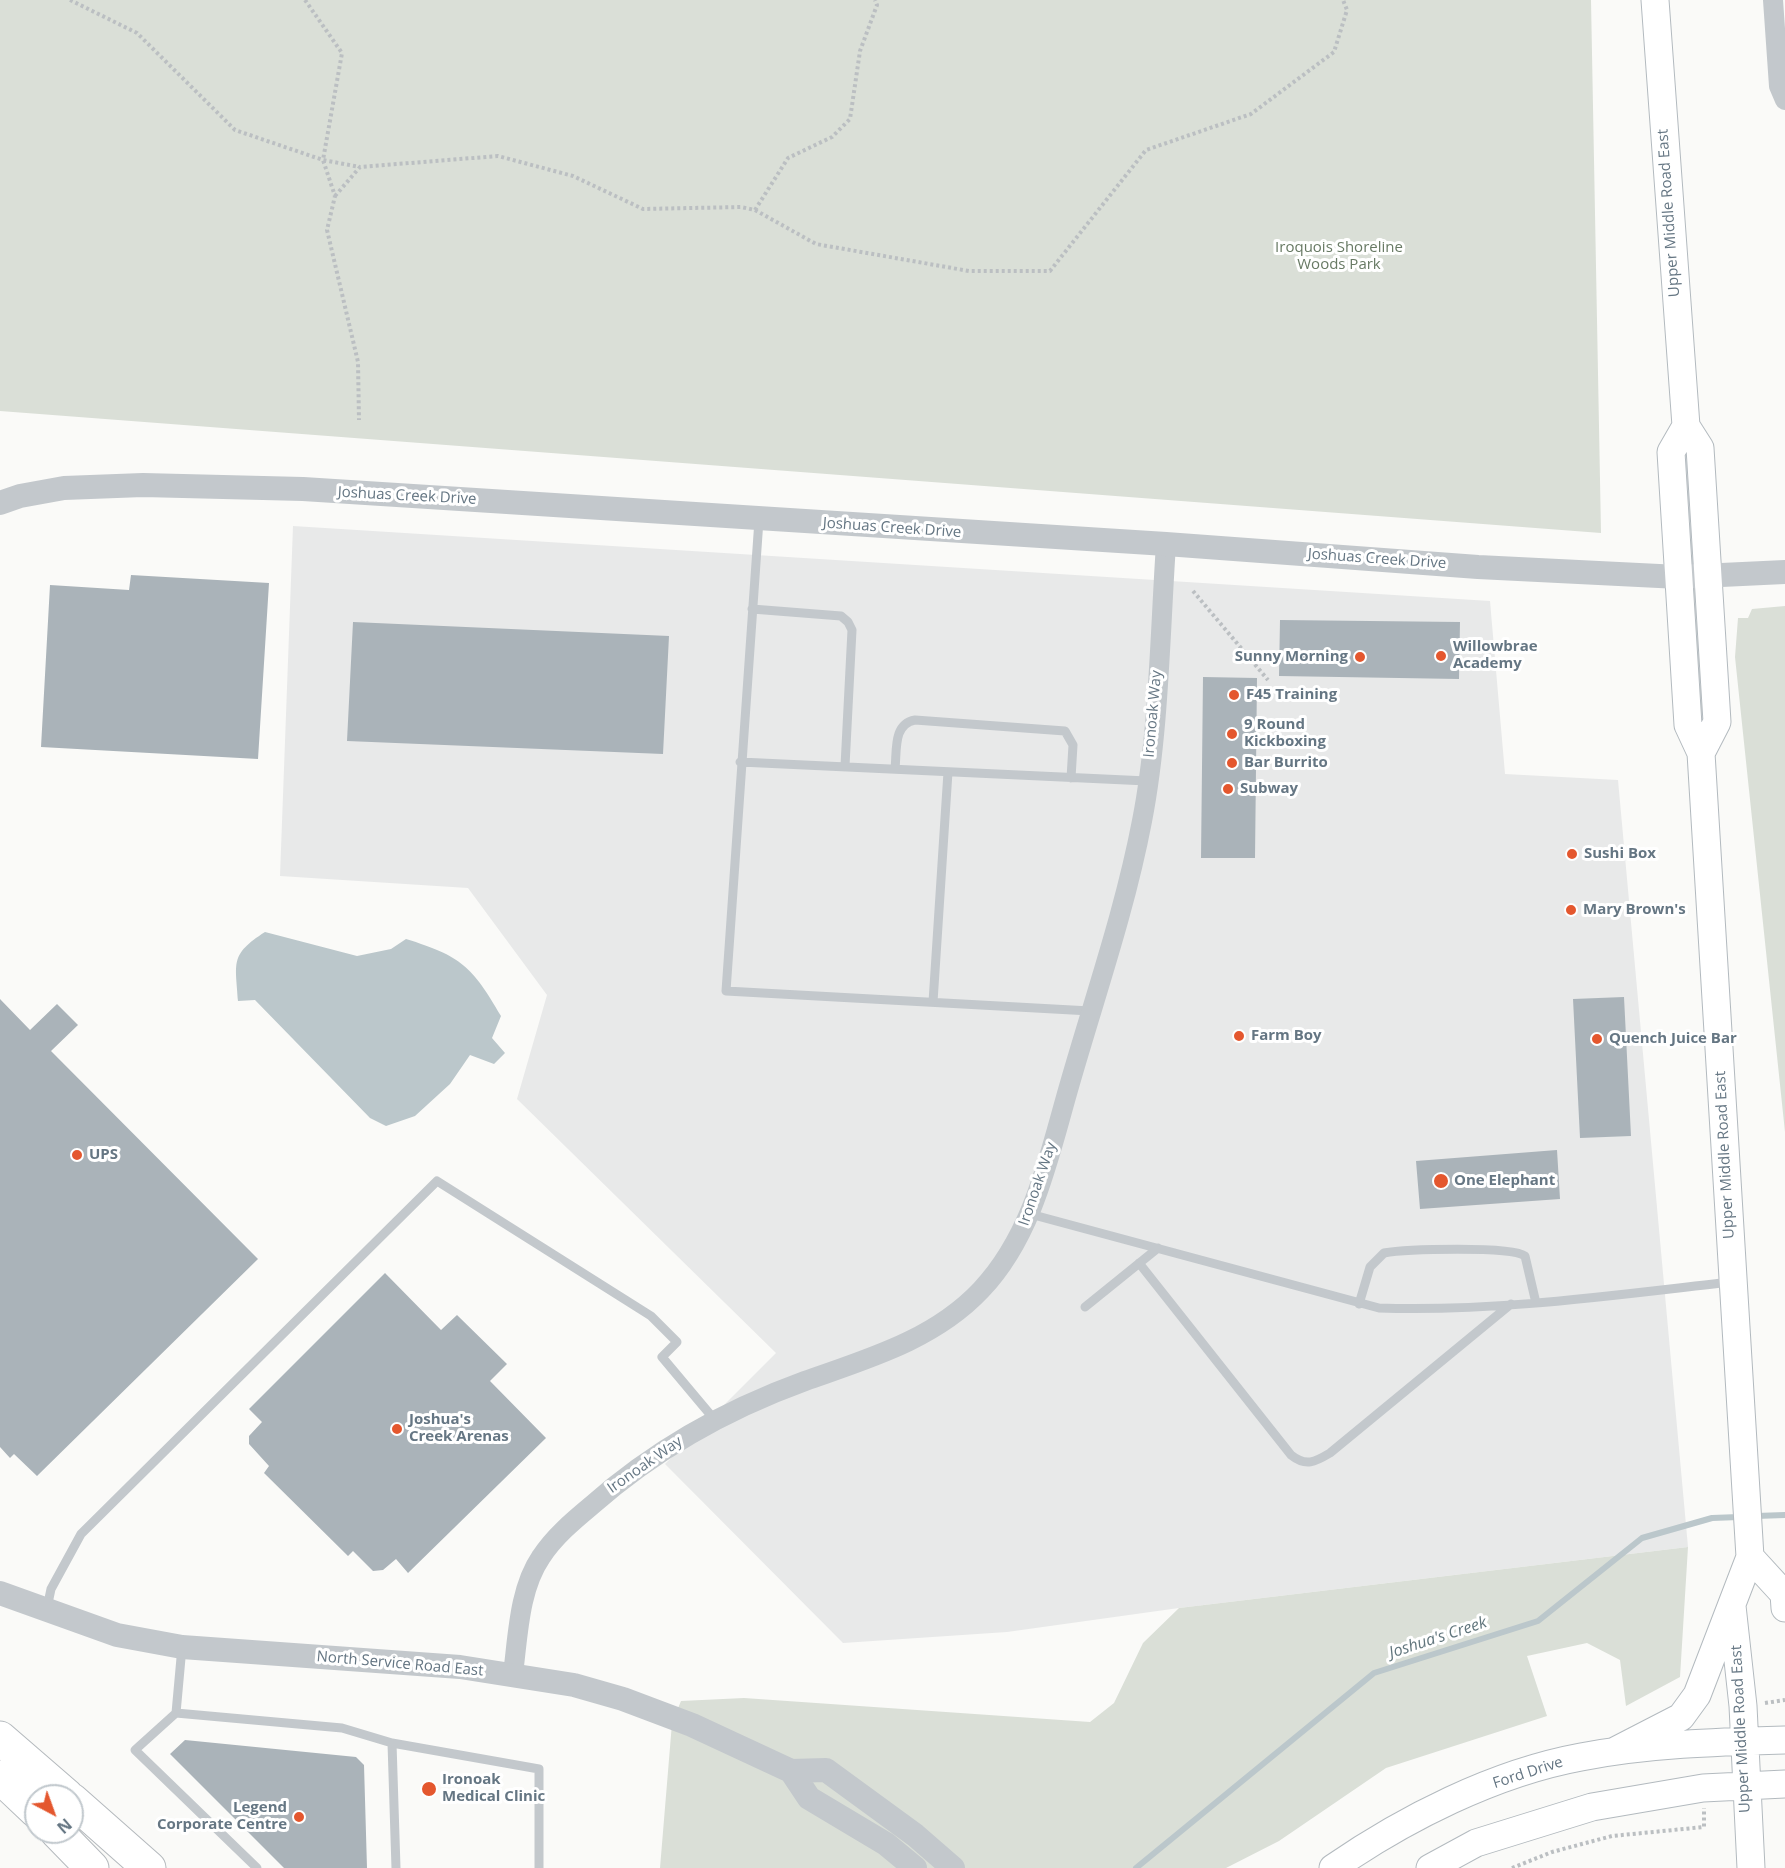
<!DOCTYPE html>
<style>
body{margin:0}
#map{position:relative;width:1785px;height:1868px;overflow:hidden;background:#fafaf8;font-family:"Open Sans",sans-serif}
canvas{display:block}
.north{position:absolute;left:24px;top:1784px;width:60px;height:60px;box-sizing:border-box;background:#fff;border:2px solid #c1c8cd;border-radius:50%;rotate:139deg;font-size:16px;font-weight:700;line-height:24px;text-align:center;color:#657683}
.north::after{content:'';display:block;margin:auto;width:21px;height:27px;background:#e4572e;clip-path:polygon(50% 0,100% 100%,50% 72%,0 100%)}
</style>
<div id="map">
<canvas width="1785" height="1868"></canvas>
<div class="north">N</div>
</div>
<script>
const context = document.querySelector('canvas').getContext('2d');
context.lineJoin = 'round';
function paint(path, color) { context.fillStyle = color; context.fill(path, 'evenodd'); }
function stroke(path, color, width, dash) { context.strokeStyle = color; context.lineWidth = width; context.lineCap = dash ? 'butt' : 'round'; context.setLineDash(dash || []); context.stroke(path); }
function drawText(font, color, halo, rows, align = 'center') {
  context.font = font + ' "Open Sans",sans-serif'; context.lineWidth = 6; context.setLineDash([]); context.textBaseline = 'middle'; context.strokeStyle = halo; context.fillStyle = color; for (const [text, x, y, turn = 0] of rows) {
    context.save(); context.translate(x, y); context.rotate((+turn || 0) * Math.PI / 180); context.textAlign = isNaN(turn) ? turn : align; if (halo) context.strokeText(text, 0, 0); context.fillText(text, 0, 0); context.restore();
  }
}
paint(new Path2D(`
 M293 526 1490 601 1505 774 1618 780 1688 1547 1179 1608 1007 1632 843 1643 665 1464 776 1353 517 1099 547 995 468 888 280 876Z`), '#e8e9e9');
paint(new Path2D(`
 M0 0H1591L1601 533 0 411Z
 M1785 606V1132L1735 657 1738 618H1748L1752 609Z
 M1688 1547 1680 1677 1626 1706 1620 1660 1587 1643 1527 1656 1547 1716 1386 1768 1279 1841 1226 1868H660L672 1723 681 1701 744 1698 1090 1722 1114 1703 1143 1643 1179 1608Z`), '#dadfd7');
paint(new Path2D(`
 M265 932 357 956 391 949 406 939C461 956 472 966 501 1016L492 1038 505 1053 494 1064 470 1055 450 1084 415 1116 386 1126 370 1118 255 1000 238 1001C236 963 229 955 265 932Z`), '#bbc7cb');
stroke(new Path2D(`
 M1756 1516 1785 1515
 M1136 1868 1374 1673 1538 1621 1642 1538 1712 1518 1739 1517`), '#bbc7cb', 6);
paint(new Path2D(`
 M131 575 269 583 258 759 41 747 50 585 129 590Z
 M1280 620 1460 622 1459 679 1279 676Z
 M353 622 669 636 663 754 347 741Z
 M1203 677 1257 678 1255 858H1201Z
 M1624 997 1631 1136 1580 1138 1573 999Z
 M0 999 30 1030 57 1004 78 1025 51 1051 258 1259 37 1476 14 1454 10 1458 0 1447Z
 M1557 1150 1560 1199 1420 1209 1416 1161Z
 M385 1273 441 1330 457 1315 507 1364 490 1381 546 1438 408 1573 396 1559 383 1570 373 1571 353 1551 348 1556 264 1473 269 1466 249 1444V1436L262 1422 249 1409Z
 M185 1740 356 1757 364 1765 367 1868H284L170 1754Z`), '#aab3b9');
const secondary = new Path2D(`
 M1655 0 1686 426 1700 448 1717 722 1701 753
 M1750 1557 1784 1594 1785 1608
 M1732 1606 1743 1706 1751 1868
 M1615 1751 1681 1717 1697 1695 1750 1557 1701 753 1688 725 1671 452 1686 426
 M1333 1868C1404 1819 1494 1773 1581 1757 1648 1744 1717 1742 1785 1740
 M1430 1868 1476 1843 1592 1807 1703 1788 1785 1784`);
const motorway = new Path2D(`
 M0 1738 67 1796
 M0 1777 36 1811
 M72 1800 149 1868
 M57 1832 92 1868`);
stroke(secondary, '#b3babf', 29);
stroke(motorway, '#b4b9bd', 35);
stroke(new Path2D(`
 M70 0 137 33 235 130 323 160 360 167
 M305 0 342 53 323 160 335 196 327 230 358 362 359 420
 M335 196 360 167 498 156 573 176 643 209 741 207 755 210 816 244 969 271H1050L1146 150 1251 114 1334 52 1347 10 1343 0
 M755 210 788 158 832 137 850 119 860 51 877 5 875 0
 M1193 591 1268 680
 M1765 1703 1785 1700
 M1512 1868 1552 1852 1612 1836 1704 1827V1808`), '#bbbfc2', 4, [3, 3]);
stroke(new Path2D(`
 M759 520 726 991 1090 1011
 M752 609 841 616 848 622 852 630 845 766
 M740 762 1147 781
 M895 769C897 750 893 724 915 720L1065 731 1073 745 1071 778
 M933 1002 948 772
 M1030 1214 1379 1308C1496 1312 1615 1295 1731 1282
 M1139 1263 1291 1455C1306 1467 1315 1462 1330 1453L1511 1304
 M1359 1304 1370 1267 1384 1253C1405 1249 1512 1246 1525 1256L1536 1303
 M1085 1307 1158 1248
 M47 1608 51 1589 81 1534 437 1181 651 1316 677 1342 662 1357 714 1419
 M182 1647 176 1713 135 1750 257 1868
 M176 1713 342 1728 392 1743 396 1868
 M392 1743 539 1769V1868`), '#c3c8cc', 9);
stroke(new Path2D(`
 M1773 0 1779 86 1785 100
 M513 1674C518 1636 519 1589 541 1557 554 1537 573 1521 591 1506 654 1450 725 1410 805 1381 867 1359 934 1340 981 1290 1034 1234 1049 1155 1070 1083 1095 996 1125 910 1142 821 1159 734 1160 633 1166 544`), '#c3c8cc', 20);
stroke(new Path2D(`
 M0 503 20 496 64 488 143 485 303 489 1166 544 1478 567 1679 577 1785 572
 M0 1593 117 1635 182 1647 460 1667 574 1685 623 1699 692 1725 791 1771 826 1770 915 1835 953 1868
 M791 1771 809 1798 886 1844 915 1868`), '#c3c8cc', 24);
stroke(secondary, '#fff', 27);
stroke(motorway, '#fff', 33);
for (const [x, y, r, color] of [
 [1441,656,6,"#e4572e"],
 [1360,657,6,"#e4572e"],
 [1234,695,6,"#e4572e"],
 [1232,734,6,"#e4572e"],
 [1232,763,6,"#e4572e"],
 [1228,789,6,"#e4572e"],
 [1572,854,6,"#e4572e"],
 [1571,910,6,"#e4572e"],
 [1239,1036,6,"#e4572e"],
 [1597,1039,6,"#e4572e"],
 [77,1155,6,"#e4572e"],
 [1441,1181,8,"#e4572e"],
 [397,1429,6,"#e4572e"],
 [429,1789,8,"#e4572e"],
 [299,1817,6,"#e4572e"]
]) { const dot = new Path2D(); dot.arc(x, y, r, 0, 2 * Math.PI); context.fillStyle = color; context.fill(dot); stroke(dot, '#fff', 2); }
drawText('15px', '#657683', '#fff', [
 ["Upper Middle Road East",1669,213,-94],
 ["Joshuas Creek Drive",407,496,3],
 ["Joshuas Creek Drive",892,528,4],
 ["Joshuas Creek Drive",1377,559,4],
 ["Ironoak Way",1153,714,-85],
 ["Upper Middle Road East",1725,1155,-93],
 ["Ironoak Way",1038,1184,-71],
 ["Ironoak Way",645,1465,-35],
 ["North Service Road East",400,1664,5],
 ["Upper Middle Road East",1741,1729,-93],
 ["Ford Drive",1528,1773,-18]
]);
drawText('15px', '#687a64', '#fff', [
 ["Iroquois Shoreline",1339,248],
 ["Woods Park",1339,265]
]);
drawText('bold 15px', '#657683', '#fff', [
 ["Willowbrae",1453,647],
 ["Academy",1453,664],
 ["Sunny Morning",1348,657,"right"],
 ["F45 Training",1246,695],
 ["9 Round",1244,725],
 ["Kickboxing",1244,742],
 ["Bar Burrito",1244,763],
 ["Subway",1240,789],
 ["Sushi Box",1584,854],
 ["Mary Brown's",1583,910],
 ["Farm Boy",1251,1036],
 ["Quench Juice Bar",1609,1039],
 ["UPS",89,1155],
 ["One Elephant",1454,1181],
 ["Joshua's",409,1420],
 ["Creek Arenas",409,1437],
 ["Ironoak",442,1780],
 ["Medical Clinic",442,1797],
 ["Legend",287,1808,"right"],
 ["Corporate Centre",287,1825,"right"]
], 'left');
drawText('italic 16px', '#60757c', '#fff', [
 ["Joshua's Creek",1438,1638,-18]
]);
</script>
